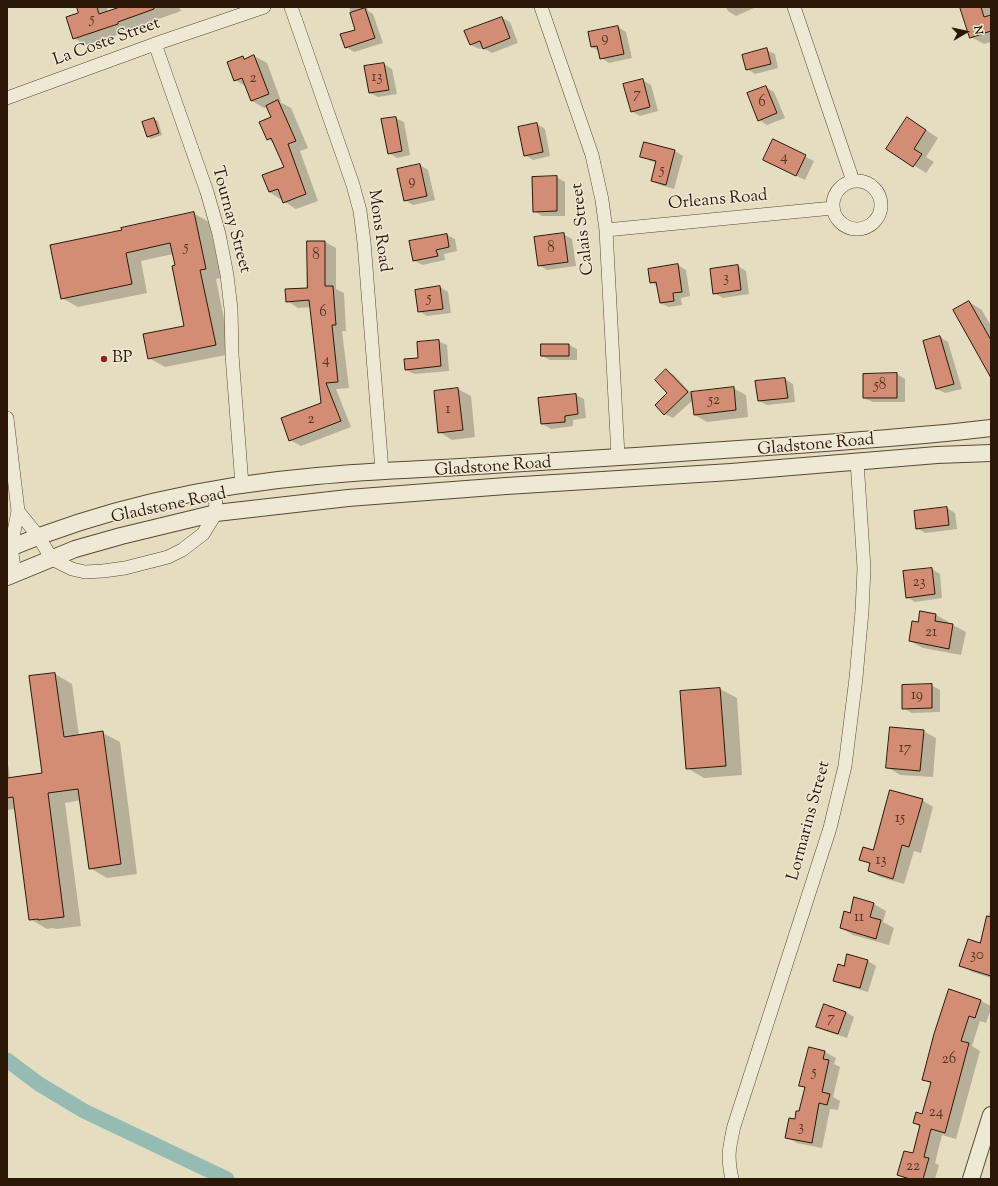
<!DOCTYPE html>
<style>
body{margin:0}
#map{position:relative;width:998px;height:1186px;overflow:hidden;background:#e5ddbf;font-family:"Sorts Mill Goudy",serif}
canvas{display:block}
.frame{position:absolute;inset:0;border:8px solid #2c1706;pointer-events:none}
.north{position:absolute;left:946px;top:12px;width:40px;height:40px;-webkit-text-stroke:3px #eee9d5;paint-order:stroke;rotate:81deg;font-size:11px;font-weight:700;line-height:16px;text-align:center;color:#2c1706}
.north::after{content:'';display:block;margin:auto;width:14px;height:18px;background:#2c1706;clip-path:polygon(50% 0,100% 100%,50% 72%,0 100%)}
</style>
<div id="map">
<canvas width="998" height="1186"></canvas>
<div class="frame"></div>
<div class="north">N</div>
</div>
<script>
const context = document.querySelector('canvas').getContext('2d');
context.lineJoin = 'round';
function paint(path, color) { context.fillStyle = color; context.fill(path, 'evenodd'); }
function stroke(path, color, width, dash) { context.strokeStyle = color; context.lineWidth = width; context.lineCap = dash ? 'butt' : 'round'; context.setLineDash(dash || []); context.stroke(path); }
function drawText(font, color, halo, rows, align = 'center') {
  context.font = font + ' "Sorts Mill Goudy",serif'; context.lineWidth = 3; context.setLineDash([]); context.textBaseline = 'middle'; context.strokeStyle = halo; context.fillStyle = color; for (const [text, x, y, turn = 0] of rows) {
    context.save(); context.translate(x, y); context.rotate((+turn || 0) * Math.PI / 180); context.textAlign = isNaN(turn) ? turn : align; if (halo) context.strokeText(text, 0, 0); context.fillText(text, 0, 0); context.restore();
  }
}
paint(new Path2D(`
 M78 7H107L108 12 123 7H179L181 11 130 29V31L86 45 74 38 80 13Z
 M349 7H367L368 11 373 14 383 43 354 52 346 47 356 30Z
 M726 7H756L736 16 728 11Z
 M961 7H991V42L984 44 971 37Z
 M502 18 510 22 518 43 492 53 483 48 479 49 471 45Z
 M618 27 626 32 632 58 609 63 601 58 599 51 592 47Z
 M766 50 775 54 778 68 755 74 747 69Z
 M254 56 267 63 281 101 280 102 291 108 308 148 300 151 318 201 296 209 269 192 285 167 275 143 267 139 272 118 267 107 264 108 252 101 247 87 235 80 243 57 245 59Z
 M384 64 392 69 397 94 378 97 370 93Z
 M642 80 651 85 658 111 640 116 631 111Z
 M766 87 774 92 785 118 767 125 759 120Z
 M395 118 404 122 410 155 397 158 389 153Z
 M154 119 158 121 162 135 151 139 148 137Z
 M537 124 545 129 550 156 533 160 525 155Z
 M920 126 938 138 926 157 934 162 926 173 888 149Z
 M773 141 814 161 805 180 764 160Z
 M675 151 683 156 674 189 660 185 652 181 657 163 650 161 642 156Z
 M420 165 428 170 435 200 413 205 405 200Z
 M556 177 565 182V216H542L534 211Z
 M193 213 209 222 221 278 216 279 231 354 165 367 149 358 185 326 173 254 141 261 147 293 78 307 62 298 123 231Z
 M563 234 572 239 576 266 547 270 539 265Z
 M447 235 455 239 457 251 444 254 445 260 422 265 414 260Z
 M325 242 336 248V289L344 293 346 331H342L349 388 336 389 351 427 301 446 290 440 322 403 311 307 298 308 287 301 308 289Z
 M678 265 686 270 690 296 681 298 682 305 669 307 660 303 658 287 651 282Z
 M738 266 746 271 749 294 723 298 714 293Z
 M440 287 448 292 451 313 427 316 419 311Z
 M969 302 982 310 991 326V369Z
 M940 337 948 342 962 389 945 393 937 389 924 342Z
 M438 341 447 345 449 371 414 374 406 370Z
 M569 345 577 349V360H550L542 356Z
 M666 370 674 375 691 393 733 388 746 395 748 417 707 422 695 415 693 400 673 418 665 414 669 393Z
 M897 374 905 379V402H873L864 398Z
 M785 379 793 384 795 402 767 405 759 401Z
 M458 389 471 396 475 437 452 440 439 432Z
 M576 395 584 399 586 418 573 420V426L551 429 542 424Z
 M947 508 955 513 957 529 925 533 917 528Z
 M932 569 940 574 942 598 915 602 907 597Z
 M921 612 936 615 949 622 948 624 953 625 966 632 961 655 923 648 910 641 919 623Z
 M55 674 72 684 79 736 103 733 120 742 137 874 107 878 90 868 81 800 65 803 81 926 56 929 53 928 47 929 30 919 15 809 7 810V756L10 778 43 774 30 677Z
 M931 685 940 690V712L912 713 903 708Z
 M720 689 737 698 742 775 704 778 687 768Z
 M923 731 936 738 933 777 900 775 887 767Z
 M922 800 933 807 921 853 914 851 904 884 880 877 869 871 871 865 860 859 874 851Z
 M874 904 886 911 883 922 894 928 889 945 853 935 841 928 850 914Z
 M991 907V978L972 972 960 965 981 944Z
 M848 955 868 961 876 966 868 992 843 985 835 980 844 967Z
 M981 1001 991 1006V1009L986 1023 980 1021 972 1046 980 1051 956 1139 942 1135 935 1163 939 1165 935 1179H906L898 1175 913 1154 921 1127 914 1123 923 1115 931 1084 923 1079 935 1034Z
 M846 1012 854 1017 847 1038 826 1031 817 1026Z
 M809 1048 825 1052 836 1058 834 1064 840 1067 833 1097 840 1101 838 1110 830 1109 822 1148 797 1143 786 1137 800 1112 805 1088 801 1085Z`), '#0003');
stroke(new Path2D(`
 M7 1060 39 1084 84 1111 227 1179`), '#96bbb3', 15);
const building = new Path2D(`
 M77 7H97L99 14 120 7H154V9L118 22V24L73 39 66 17 78 13Z
 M960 7H981L984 17 991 15V31L970 38Z
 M365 8 375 38 345 48 340 34 355 30 350 13Z
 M502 17 510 38 483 49 480 41 470 45 464 31Z
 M618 26 624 54 600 59 597 46 591 47 588 32Z
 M767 48 771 64 746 70 742 55Z
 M254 55 269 94 251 101 242 78 234 81 227 62 243 56 244 59Z
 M384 63 389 90 369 93 364 66Z
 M643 79 650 107 631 112 623 84Z
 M766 86 777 113 758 121 747 93Z
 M278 100 296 141 288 144 306 194 283 203 278 189 269 192 262 175 284 167 271 138 267 140 259 122 271 117 266 106Z
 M396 117 402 151 388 154 381 119Z
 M907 117 926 130 914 149 922 154 913 167 886 149Z
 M154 118 159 133 147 137 142 122Z
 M537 123 543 152 524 156 518 127Z
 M773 139 806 155 796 176 763 160Z
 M644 142 675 150 666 185 651 181 656 161 640 157Z
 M420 164 427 196 404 201 397 169Z
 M557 176V211L533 212 532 177Z
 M194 212 206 269 200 270 216 345 148 359 143 334 184 326 172 266 175 265 170 243 126 253 132 284 61 299 50 245 122 230 121 228Z
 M564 233 568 262 538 266 534 237Z
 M447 234 449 247 436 250 438 256 413 261 409 241Z
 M307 241H325V286H333L336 325H332L338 382 326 383 341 421 289 441 281 418 321 403 309 300 286 302 285 289 307 288Z
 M678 264 682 292 673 293 674 301 660 303 656 282 650 283 648 269Z
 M738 265 741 290 713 294 710 269Z
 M440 286 443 309 418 312 415 290Z
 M969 301 991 340V378L953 310Z
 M940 336 954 384 936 389 923 341Z
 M439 340 441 366 405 370 404 359 418 358 417 342Z
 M541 344H569V356H541Z
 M666 369 688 392 664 415 655 405 667 393 655 380Z
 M897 373V398H863V374Z
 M785 378 788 398 758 401 755 381Z
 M734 387 736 410 694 415 691 392Z
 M458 388 463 430 438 433 434 391Z
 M576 394 578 414 565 416V422L541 424 538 398Z
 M947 507 949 525 916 529 914 511Z
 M932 568 935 594 906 598 903 571Z
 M920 611 936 614 935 621 953 624 949 649 909 641 912 621 918 622Z
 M55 673 64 737 103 731 121 864 89 869 78 789 48 793 64 917 38 920V919L29 920 13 797 7 798V778L42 773 29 676Z
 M932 684V708L902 709V685Z
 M720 688 726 766 686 769 680 691Z
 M890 727 924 730 920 771 886 768Z
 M890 790 923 799 909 847 902 845 893 879 868 871 870 863 859 860 863 847 873 850Z
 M854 897 874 903 870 917 881 920 876 939 840 928 844 911 850 913Z
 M987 916 991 917V976L959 966 968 939 980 943Z
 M847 954 868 960 860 988 833 981 838 964 844 966Z
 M949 989 981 1000 975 1018 969 1016 961 1041 969 1043 945 1133 931 1129 924 1157 929 1158 923 1179H910L897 1175 904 1151 913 1153 920 1125 913 1123 916 1112 922 1114 931 1082 922 1080 934 1034Z
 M824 1004 846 1012 838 1034 816 1027Z
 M809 1047 825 1051 823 1059 829 1060 822 1092 830 1094 827 1105 819 1103 812 1143 785 1138 789 1118 795 1119 796 1111H799L805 1087 799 1086Z`);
paint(building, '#d48d75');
stroke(building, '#2c1706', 1);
const minor = new Path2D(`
 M291 7 353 185 360 211 364 242 382 471
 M541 7 592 155 602 200 606 230 618 456
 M794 7 853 181
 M155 44 207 192 219 234 227 275 231 309 232 355 242 485
 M7 98 155 44 264 7
 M833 205a24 24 0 1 1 48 0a24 24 0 1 1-48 0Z
 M606 230 833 208
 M7 418 18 511 11 547 15 574
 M18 511 38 536 52 559 72 569 85 572 103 571 125 568 168 557 182 550 203 534 216 513 215 489
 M732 1179C727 1157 729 1148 734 1126L830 828 845 766 856 678 862 611 864 568 857 461`);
const tertiary = new Path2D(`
 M7 549C105 508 212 485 317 476 376 470 434 469 492 465 594 459 695 452 797 445 861 440 926 436 991 428
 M7 577 75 549 121 536 216 513 348 498 506 486 731 472 937 455 991 453
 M971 1179 991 1115`);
stroke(minor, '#5a4834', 14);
stroke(tertiary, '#5a4834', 18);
stroke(minor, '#eee9d5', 13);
stroke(tertiary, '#eee9d5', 16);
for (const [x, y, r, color] of [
 [104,359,4,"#8f2418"]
]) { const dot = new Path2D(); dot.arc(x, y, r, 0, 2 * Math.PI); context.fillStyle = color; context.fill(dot); stroke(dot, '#eee9d5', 1.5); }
drawText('15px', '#563422', null, [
 ["5",92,20],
 ["9",605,39],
 ["13",377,78],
 ["2",253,79],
 ["7",637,95],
 ["6",762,103],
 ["4",784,158],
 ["5",662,171],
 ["9",412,182],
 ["5",186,248],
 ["8",551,249],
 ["8",316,256],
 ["3",726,279],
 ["5",429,299],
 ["6",323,313],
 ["4",326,361],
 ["58",880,386],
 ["52",714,401],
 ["1",448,410],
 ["2",311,420],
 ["23",919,583],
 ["21",931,633],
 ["19",917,696],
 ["17",905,749],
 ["15",900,819],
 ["13",881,861],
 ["11",859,918],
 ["30",977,956],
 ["7",831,1019],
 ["26",949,1060],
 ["5",814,1073],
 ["24",936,1113],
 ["3",801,1128],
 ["22",913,1167]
]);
drawText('17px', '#2c1706', '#eee9d5', [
 ["La Coste Street",107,43,-20],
 ["Orleans Road",718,201,-5],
 ["Tournay Street",230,220,75],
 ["Calais Street",584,229,-97],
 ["Mons Road",378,231,82],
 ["Gladstone Road",816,446,-5],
 ["Gladstone Road",493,468,-4],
 ["Gladstone Road",169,507,-12],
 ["Lormarins Street",810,821,-75]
]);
drawText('17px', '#2c1706', '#eee9d5', [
 ["BP",112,359]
], 'left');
</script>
